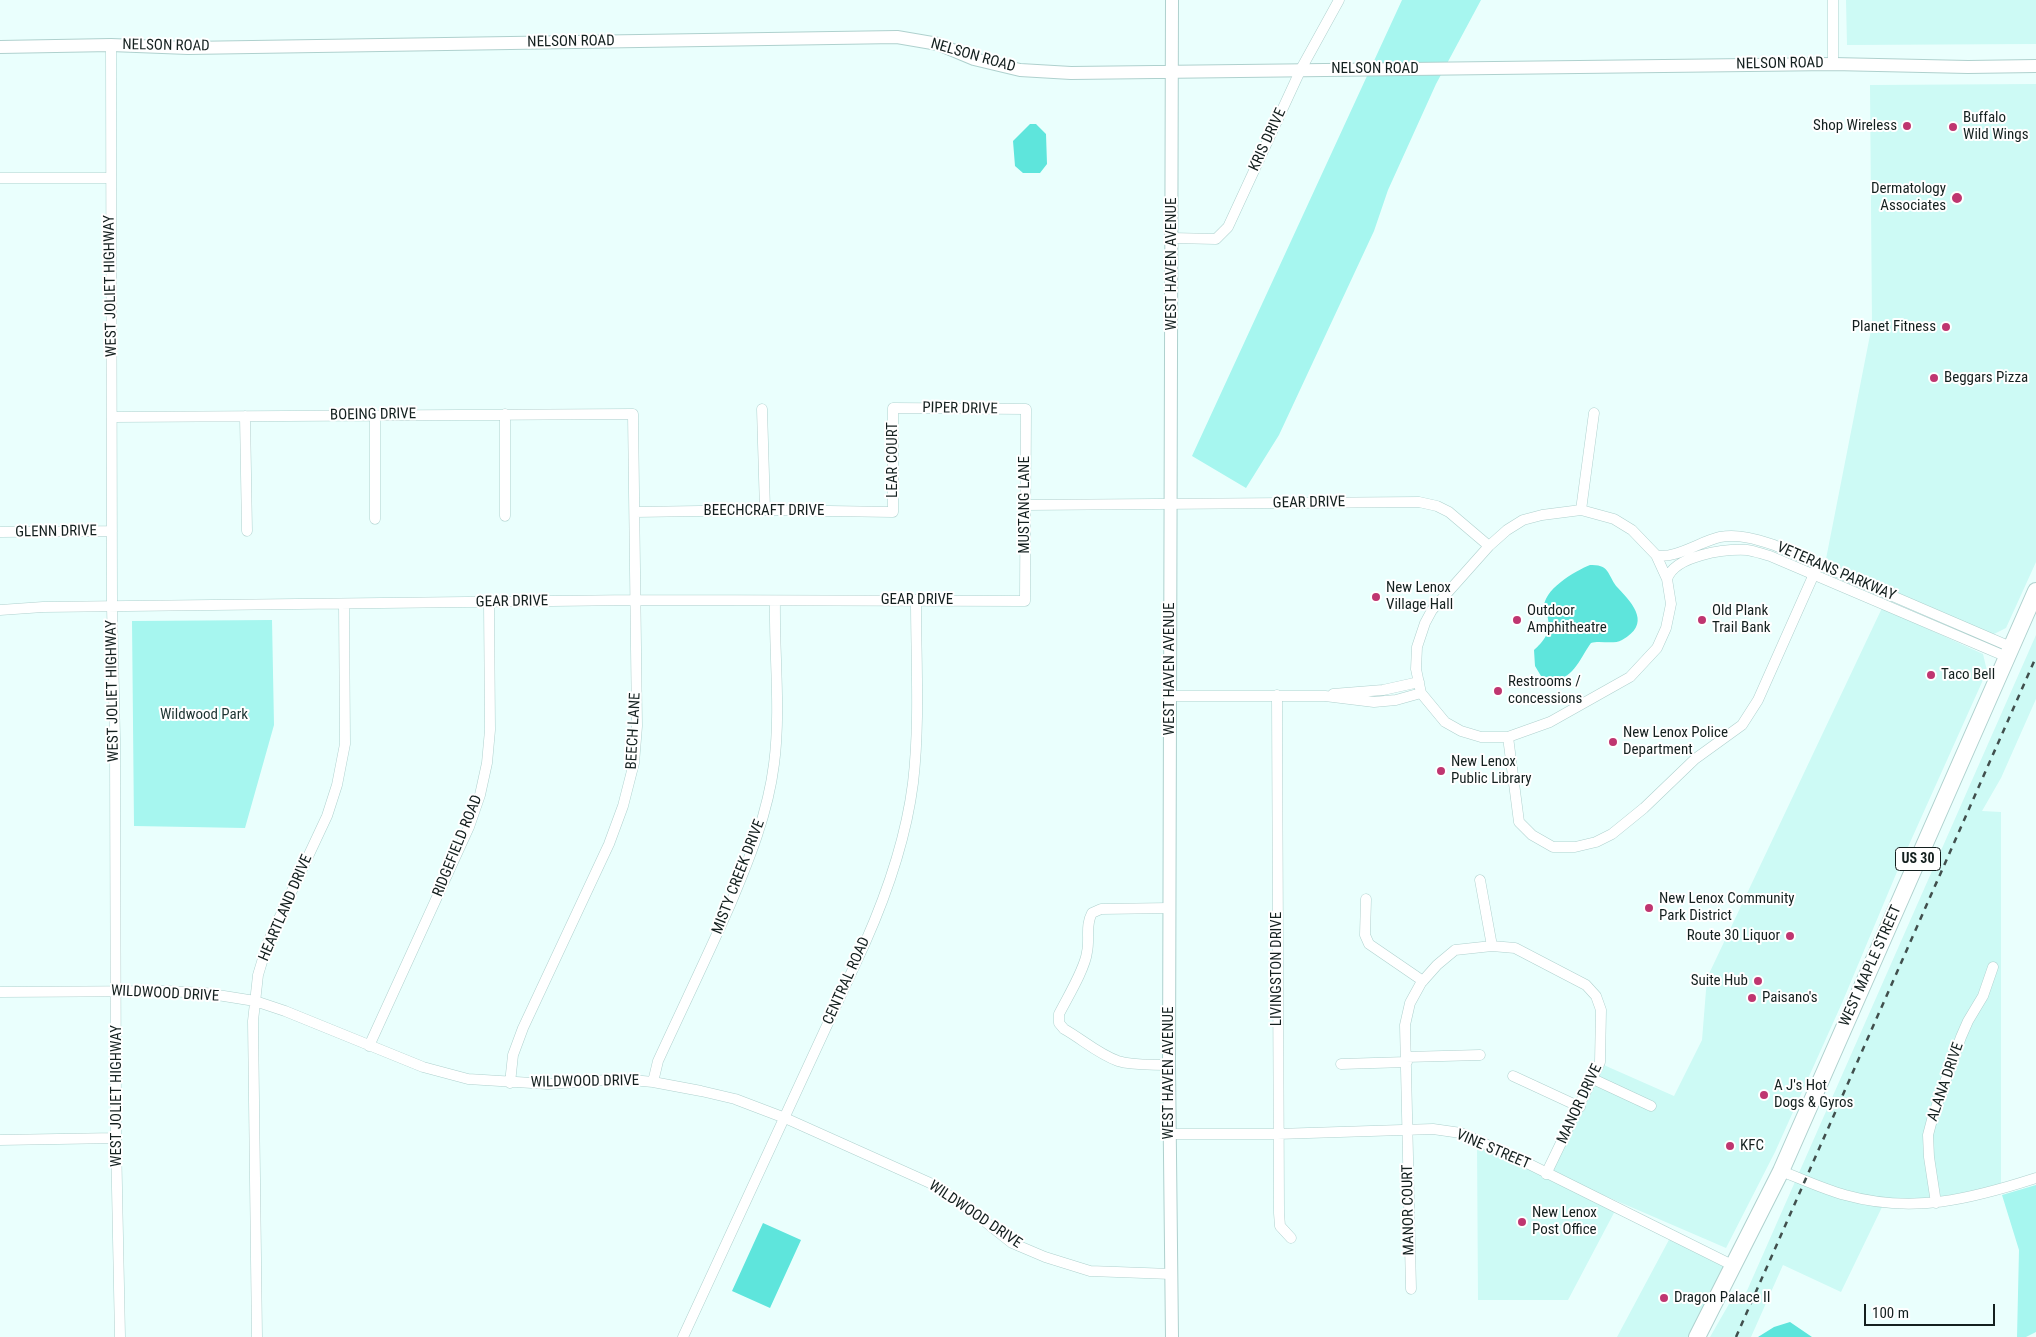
<!DOCTYPE html>
<style>
body{margin:0}
#map{position:relative;width:2036px;height:1337px;overflow:hidden;background:#eafffd;font-family:"Roboto Condensed",sans-serif}
canvas{display:block}
.scale{position:absolute;left:1864px;top:1304px;width:131px;height:22px;box-sizing:border-box;border:2px solid #14201f;border-top:0;padding-left:6px;font-size:15px;line-height:18px;white-space:nowrap;color:#14201f;-webkit-text-stroke:4px #fff;paint-order:stroke}
</style>
<div id="map">
<canvas width="2036" height="1337"></canvas>
<div class="scale">100 m</div>
</div>
<script>
const context = document.querySelector('canvas').getContext('2d');
context.lineJoin = 'round';
function paint(path, color) { context.fillStyle = color; context.fill(path, 'evenodd'); }
function stroke(path, color, width, dash) { context.strokeStyle = color; context.lineWidth = width; context.lineCap = dash ? 'butt' : 'round'; context.setLineDash(dash || []); context.stroke(path); }
function drawText(font, color, halo, rows, align = 'center') {
  context.font = font + ' "Roboto Condensed",sans-serif'; context.lineWidth = 4; context.setLineDash([]); context.textBaseline = 'middle'; context.strokeStyle = halo; context.fillStyle = color; for (const [text, x, y, turn = 0] of rows) {
    context.save(); context.translate(x, y); context.rotate((+turn || 0) * Math.PI / 180); context.textAlign = isNaN(turn) ? turn : align; if (halo) context.strokeText(text, 0, 0); context.fillText(text, 0, 0); context.restore();
  }
}
paint(new Path2D(`
 M1846 0H2036V44L1847 45Z
 M2036 84V562L2006 628 1992 635 1825 564 1872 325 1870 85Z
 M1882 608 1983 654 1987 671 1899 867 1842 1003 1775 1152 1726 1248 1545 1170 1597 1062 1674 1096 1702 1040 1707 978Z
 M2036 635V699L2001 778 1982 811 2001 812V1187L1933 1201 1883 1205 1841 1292 1783 1265 1751 1337H1710L1733 1297 1742 1302Z
 M1477 1143 1616 1209 1568 1300H1478Z
 M1671 1236 1731 1267 1694 1337H1617Z`), '#cdfaf5');
paint(new Path2D(`
 M1402 0H1481L1436 84 1388 190 1374 231 1279 435 1246 488 1192 456Z
 M272 620 274 725 245 828 134 826 132 621Z
 M2036 1185V1332L2026 1337H2017L2019 1250 2002 1195Z`), '#a6f6ef');
paint(new Path2D(`
 M1030 124H1036L1046 134 1047 164 1040 173H1023L1015 166 1013 141Z
 M1590 565C1611 564 1607 576 1618 588 1634 605 1651 624 1622 640 1613 645 1600 640 1591 643 1581 656 1573 681 1553 679 1549 678 1545 676 1541 676L1535 666 1534 650C1543 642 1551 633 1548 619 1548 616 1544 612 1544 609 1542 590 1575 571 1590 565Z
 M763 1223 801 1240 770 1308 732 1291Z
 M1790 1322 1812 1337H1758L1774 1327Z`), '#5ee5dc');
const minor = new Path2D(`
 M1833 0V64
 M111 45 112 607 115 739 116 1138 120 1337
 M0 178H110
 M1172 238 1216 239 1228 227 1301 69 1339 0
 M762 409 765 510
 M505 414V516
 M245 416 247 531
 M113 417 633 414 637 726 634 763 623 806 609 844 523 1028 513 1055 510 1083
 M1024 505 1419 502 1437 506 1449 512 1489 546
 M1581 510 1614 519 1632 530 1656 555 1667 579 1671 604 1666 628 1657 648 1630 677 1550 722 1508 737H1481L1461 731 1445 722 1421 693 1416 669 1417 647 1425 623 1432 610 1489 546 1507 530 1523 520 1542 515Z
 M1581 510 1594 413
 M375 519V415
 M0 532 112 531
 M1656 555C1674 560 1701 541 1720 537 1739 534 1756 539 1774 545L2011 647
 M1667 579C1675 555 1725 549 1747 550 1755 551 1762 554 1770 556L2007 657
 M0 610 43 607 636 600 1025 601 1026 409 893 408V512L765 510 635 512
 M1333 694 1383 690 1419 682
 M1277 695 1279 1213 1280 1226 1291 1238
 M1170 696H1325L1374 702 1396 700 1421 693
 M1508 737 1519 822 1532 835 1553 847H1575L1596 842 1612 834 1644 808 1695 759 1742 725 1758 700 1818 565
 M1480 880 1492 946
 M1366 899 1365 935 1369 944 1423 981
 M0 992 165 991 205 993 255 1001 285 1011 423 1067 468 1079 548 1084 621 1079 653 1082 701 1091 735 1099 785 1118 930 1183 968 1208 1012 1243 1045 1257 1090 1271 1171 1274
 M369 1046 469 827 480 795 487 763 490 730 489 603
 M1406 1057 1480 1055
 M1341 1064 1407 1062
 M1169 1065C1152 1064 1134 1066 1118 1061 1098 1054 1082 1039 1064 1029L1059 1023V1014C1067 998 1085 969 1087 952 1090 938 1085 926 1092 913L1101 909 1170 908
 M1513 1076 1580 1107
 M1593 1079 1651 1106
 M653 1082 658 1061C682 1009 707 957 730 905 749 860 768 813 774 764 781 710 774 655 775 601
 M1169 1134H1277L1433 1129 1461 1133 1523 1161 1734 1266
 M0 1140 116 1138
 M1781 1171C1802 1179 1823 1189 1845 1195 1913 1214 1971 1199 2036 1178
 M1936 1203 1929 1157 1928 1135 1933 1116 1961 1037 1968 1021 1983 996 1993 967
 M1411 1289 1405 1025 1410 1003 1421 983 1437 965 1455 950 1492 946 1515 948 1586 985 1596 996 1601 1010 1600 1062 1546 1174
 M257 1337 253 1021 258 975 268 942 327 816 337 785 345 744 344 604
 M683 1337 865 943C888 891 906 839 913 783 920 723 916 661 916 600`);
const tertiary = new Path2D(`
 M0 47 111 45 188 48 897 37 938 44 974 59 1020 70 1071 73 1833 64 1968 67 2036 66
 M1172 1337 1169 1065 1172 0`);
const primary = new Path2D(`
 M1697 1337 1781 1171 2036 591`);
stroke(minor, '#afd1ce', 11);
stroke(tertiary, '#afd1ce', 14);
stroke(primary, '#afd1ce', 18);
stroke(minor, '#fff', 10);
stroke(tertiary, '#fff', 12);
stroke(primary, '#fff', 16);
stroke(new Path2D(`
 M1736 1337 2036 657`), '#414f4d', 2.5, [6, 6]);
for (const [x, y, r, color] of [
 [1907,126,5,"#bf3670"],
 [1953,127,5,"#bf3670"],
 [1957,198,6,"#bf3670"],
 [1946,327,5,"#bf3670"],
 [1934,378,5,"#bf3670"],
 [1376,597,5,"#bf3670"],
 [1517,620,5,"#bf3670"],
 [1702,620,5,"#bf3670"],
 [1931,675,5,"#bf3670"],
 [1498,691,5,"#bf3670"],
 [1613,742,5,"#bf3670"],
 [1441,771,5,"#bf3670"],
 [1649,908,5,"#bf3670"],
 [1790,936,5,"#bf3670"],
 [1758,981,5,"#bf3670"],
 [1752,998,5,"#bf3670"],
 [1764,1095,5,"#bf3670"],
 [1730,1146,5,"#bf3670"],
 [1522,1222,5,"#bf3670"],
 [1664,1298,5,"#bf3670"]
]) { const dot = new Path2D(); dot.arc(x, y, r, 0, 2 * Math.PI); context.fillStyle = color; context.fill(dot); stroke(dot, '#fff', 2); }
for (const [x, y, w] of [
 [1918,859,45]
]) { const box = new Path2D(); box.roundRect(x - w / 2, y - 11.5, w, 23, 4); context.fillStyle = '#fff'; context.fill(box); stroke(box, '#14201f', 1); }
drawText('bold 14px', '#14201f', null, [
 ["US 30",1918,859]
]);
drawText('15px', '#14201f', '#fff', [
 ["NELSON ROAD",571,42,-1],
 ["NELSON ROAD",166,46,1],
 ["NELSON ROAD",973,56,16],
 ["NELSON ROAD",1780,64,-1],
 ["NELSON ROAD",1375,69],
 ["KRIS DRIVE",1268,140,-65],
 ["WEST HAVEN AVENUE",1172,264,-90],
 ["WEST JOLIET HIGHWAY",111,286,-91],
 ["PIPER DRIVE",960,409,1],
 ["BOEING DRIVE",373,415,-1],
 ["LEAR COURT",893,460,-90],
 ["GEAR DRIVE",1309,503,-1],
 ["MUSTANG LANE",1025,505,-90],
 ["BEECHCRAFT DRIVE",764,511],
 ["GLENN DRIVE",56,532,-1],
 ["VETERANS PARKWAY",1836,572,23],
 ["GEAR DRIVE",917,600],
 ["GEAR DRIVE",512,602,-1],
 ["WEST HAVEN AVENUE",1170,669,-90],
 ["WEST JOLIET HIGHWAY",113,691,-91],
 ["BEECH LANE",634,731,-87],
 ["RIDGEFIELD ROAD",458,846,-68],
 ["MISTY CREEK DRIVE",739,877,-69],
 ["HEARTLAND DRIVE",286,908,-67],
 ["WEST MAPLE STREET",1871,966,-66],
 ["LIVINGSTON DRIVE",1277,969,-90],
 ["CENTRAL ROAD",847,981,-66],
 ["WILDWOOD DRIVE",165,994,3],
 ["WEST HAVEN AVENUE",1169,1073,-90],
 ["WILDWOOD DRIVE",585,1082,-1],
 ["ALANA DRIVE",1946,1082,-71],
 ["WEST JOLIET HIGHWAY",117,1096,-90],
 ["MANOR DRIVE",1580,1104,-65],
 ["VINE STREET",1493,1150,23],
 ["MANOR COURT",1409,1210,-91],
 ["WILDWOOD DRIVE",975,1215,34]
]);
drawText('15px', '#14201f', '#fff', [
 ["Buffalo",1963,118],
 ["Wild Wings",1963,135],
 ["Shop Wireless",1897,126,"right"],
 ["Dermatology",1946,189,"right"],
 ["Associates",1946,206,"right"],
 ["Planet Fitness",1936,327,"right"],
 ["Beggars Pizza",1944,378],
 ["New Lenox",1386,588],
 ["Village Hall",1386,605],
 ["Outdoor",1527,611],
 ["Amphitheatre",1527,628],
 ["Old Plank",1712,611],
 ["Trail Bank",1712,628],
 ["Taco Bell",1941,675],
 ["Restrooms /",1508,682],
 ["concessions",1508,699],
 ["New Lenox Police",1623,733],
 ["Department",1623,750],
 ["New Lenox",1451,762],
 ["Public Library",1451,779],
 ["New Lenox Community",1659,899],
 ["Park District",1659,916],
 ["Route 30 Liquor",1780,936,"right"],
 ["Suite Hub",1748,981,"right"],
 ["Paisano's",1762,998],
 ["A J's Hot",1774,1086],
 ["Dogs & Gyros",1774,1103],
 ["KFC",1740,1146],
 ["New Lenox",1532,1213],
 ["Post Office",1532,1230],
 ["Dragon Palace II",1674,1298]
], 'left');
drawText('15px', '#1c3331', '#fff', [
 ["Wildwood Park",204,715]
]);
</script>
